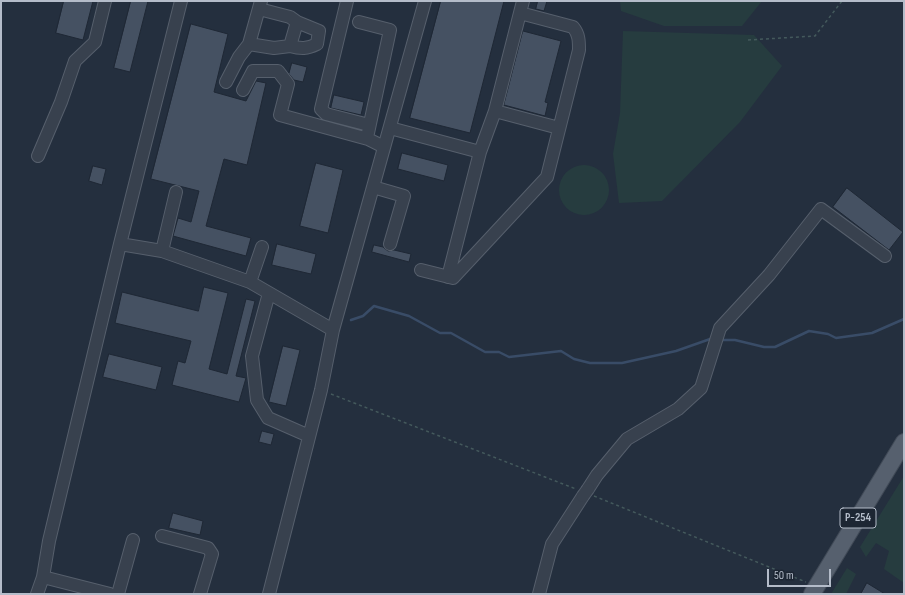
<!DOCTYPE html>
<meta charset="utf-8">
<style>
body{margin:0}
#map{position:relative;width:905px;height:595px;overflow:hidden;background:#242f3e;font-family:"Sofia Sans Condensed",sans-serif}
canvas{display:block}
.frame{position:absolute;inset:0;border:2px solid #b4bcc9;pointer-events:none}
.scale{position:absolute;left:767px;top:569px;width:64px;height:18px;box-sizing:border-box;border:2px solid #b4bcc9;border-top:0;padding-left:5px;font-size:12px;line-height:14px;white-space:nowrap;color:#b4bcc9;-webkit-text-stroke:3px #1d2633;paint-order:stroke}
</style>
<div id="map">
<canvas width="905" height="595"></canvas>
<div class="frame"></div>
<div class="scale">50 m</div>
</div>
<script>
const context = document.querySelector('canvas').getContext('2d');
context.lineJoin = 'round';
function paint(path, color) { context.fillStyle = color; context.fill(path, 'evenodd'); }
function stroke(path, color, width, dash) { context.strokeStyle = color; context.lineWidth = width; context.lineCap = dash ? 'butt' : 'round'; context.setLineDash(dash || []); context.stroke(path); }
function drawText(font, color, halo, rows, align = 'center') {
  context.font = font + ' "Sofia Sans Condensed",sans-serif'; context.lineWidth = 3; context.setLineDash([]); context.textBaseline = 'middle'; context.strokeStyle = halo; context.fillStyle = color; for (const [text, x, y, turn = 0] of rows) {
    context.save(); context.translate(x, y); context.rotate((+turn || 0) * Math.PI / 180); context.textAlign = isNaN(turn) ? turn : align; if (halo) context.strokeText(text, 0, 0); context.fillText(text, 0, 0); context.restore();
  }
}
paint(new Path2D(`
 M620 1H762L742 26H664L621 11Z
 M623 31 754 35 782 66 740 122 662 201 619 203 613 154 620 113Z
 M559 190a25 25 0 1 1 50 0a25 25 0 1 1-50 0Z
 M904 476V583L884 569 889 551 876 543 866 557 860 547Z
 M847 568 856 574 846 594H831Z`), '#263c3f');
stroke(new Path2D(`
 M351 320 363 316 374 306 409 316 440 333H451L485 352H499L509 357 561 351 574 359 590 363H622L676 351 713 338
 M720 340H735L764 347H775L809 331 828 334 836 338 872 333 904 319`), '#394c67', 2.5);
const building = new Path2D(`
 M64 1H93L83 40 56 33Z
 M131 1H148L130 72 114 68Z
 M441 1H504L470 133 410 118Z
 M538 1H547L544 11 536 9Z
 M191 24 228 34 214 92 246 101 256 81 266 83 247 165 224 159 206 226 251 238 246 256 173 236 178 218 191 222 199 191 151 179Z
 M523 31 561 41 545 102 548 103 545 116 504 105Z
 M292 63 307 67 303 82 294 80 289 74Z
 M334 95 364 102 361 115 331 108Z
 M402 153 448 165 444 181 398 169Z
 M316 163 343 170 328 233 300 226Z
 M93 166 106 169 102 185 89 181Z
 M847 188 903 232 889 250 833 207Z
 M277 244 316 254 311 274 272 265Z
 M374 245 383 247 388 251 394 250 411 254 409 262 372 252Z
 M204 287 228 293 209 369 227 374 246 299 255 301 236 376 246 378 239 402 172 385 178 361 185 363 191 341 115 323 122 292 198 311Z
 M283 346 300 350 286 406 269 402Z
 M109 354 162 367 156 390 103 377Z
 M262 431 274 434 271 445 259 442Z
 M173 513 203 521 200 535 169 528Z
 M867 583 885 594H861Z`);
paint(building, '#455162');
stroke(building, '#1f2835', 1);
const minor = new Path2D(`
 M347 1 321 109 326 114 369 125
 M259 9 290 17 297 22 319 31 317 44C307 49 301 49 290 46
 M359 22 390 30 368 133
 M249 44 274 48 290 46 297 22
 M226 82 239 57 249 44 261 1
 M243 90 253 71H278L288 84 280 115 368 139 384 147
 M495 111 559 128
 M390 128 480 152
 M38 156 61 102 75 61 95 42 105 1
 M373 187 404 196 390 244
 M120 244 162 251 250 282 333 330
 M162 251 176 192
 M421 270 453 278 547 177 579 50C579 41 579 34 573 27L520 13
 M448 277 480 152 495 111 523 1
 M250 282 262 247
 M269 293 252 356 257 400 268 418 309 436
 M588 489 597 475 627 439 678 409 701 388 720 328 769 275 821 209 885 256
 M162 536 208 548 212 554 200 594
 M43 577 110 594
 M37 594 43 577 49 541 120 244 181 1
 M118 594 133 540
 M269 594 321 390 333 330 425 1
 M539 594 552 544 583 496`);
const major = new Path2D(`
 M812 594 904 442`);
stroke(minor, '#565f6c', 14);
stroke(major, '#414a57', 18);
stroke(new Path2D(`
 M748 40 815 36 842 1
 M331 394 576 489
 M594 496 806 582`), '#44595c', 1.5, [3, 3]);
stroke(minor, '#38414e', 12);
stroke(major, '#56606e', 16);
const minorBridge = new Path2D(`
 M583 496 588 489`);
stroke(minorBridge, '#565f6c', 14, []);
stroke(minorBridge, '#38414e', 12);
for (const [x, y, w] of [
 [858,518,36]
]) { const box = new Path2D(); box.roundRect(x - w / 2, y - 10, w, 20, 3); context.fillStyle = '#1d2633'; context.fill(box); stroke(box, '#b4bcc9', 1); }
drawText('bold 12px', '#b4bcc9', null, [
 ["Р-254",858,518]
]);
</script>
